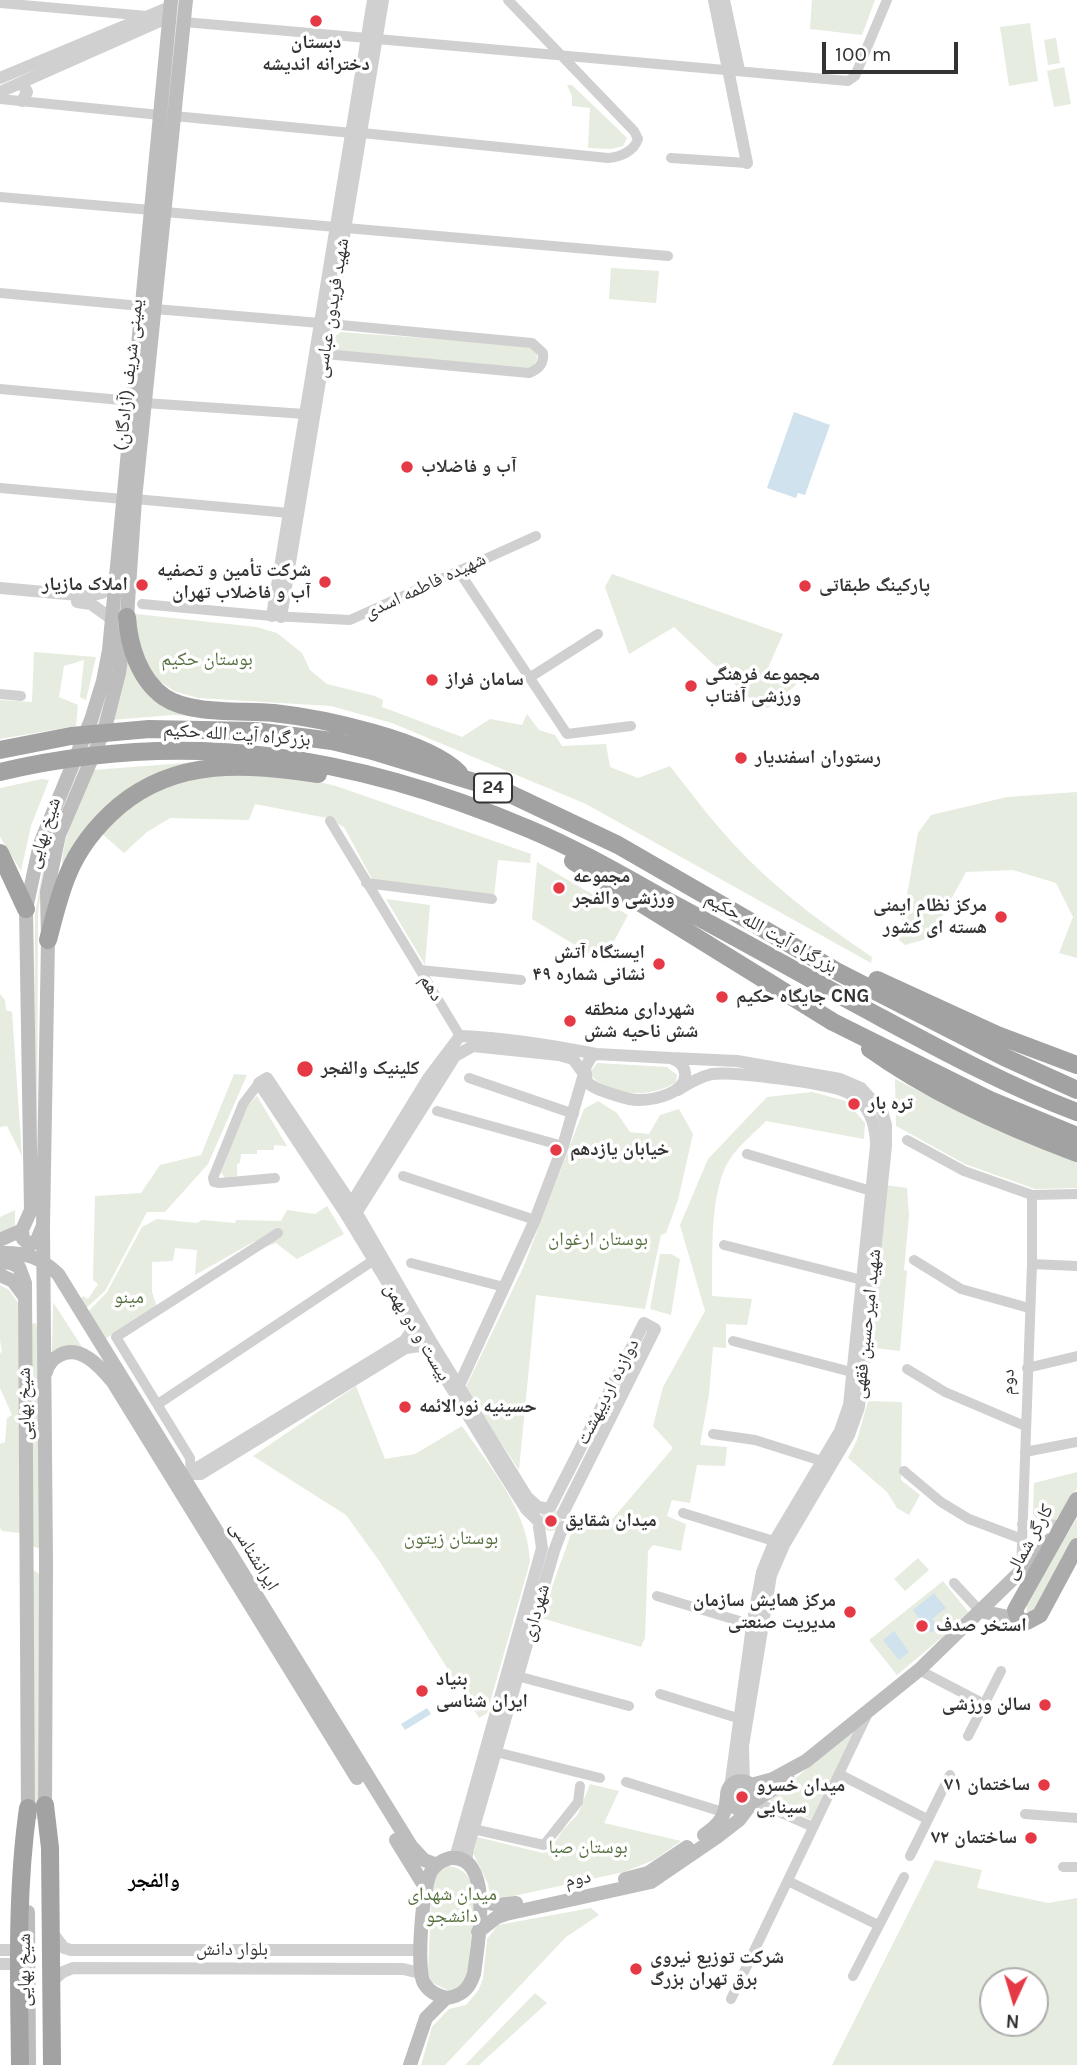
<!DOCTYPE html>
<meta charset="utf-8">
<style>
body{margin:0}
#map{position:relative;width:1077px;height:2065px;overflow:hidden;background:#fff;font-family:Karla,sans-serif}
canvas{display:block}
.north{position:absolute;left:979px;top:1967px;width:70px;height:70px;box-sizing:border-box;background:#fff;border:2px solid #adadad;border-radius:50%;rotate:184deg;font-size:19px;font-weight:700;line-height:28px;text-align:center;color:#333}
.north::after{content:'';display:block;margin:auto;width:24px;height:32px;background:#e63946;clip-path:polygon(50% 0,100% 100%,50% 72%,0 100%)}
.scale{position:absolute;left:822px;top:42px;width:136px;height:32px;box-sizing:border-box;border:4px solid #333;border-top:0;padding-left:9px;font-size:21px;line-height:24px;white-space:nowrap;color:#333;-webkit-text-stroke:5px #fff;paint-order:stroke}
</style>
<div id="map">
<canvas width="1077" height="2065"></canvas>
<div class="north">N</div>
<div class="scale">100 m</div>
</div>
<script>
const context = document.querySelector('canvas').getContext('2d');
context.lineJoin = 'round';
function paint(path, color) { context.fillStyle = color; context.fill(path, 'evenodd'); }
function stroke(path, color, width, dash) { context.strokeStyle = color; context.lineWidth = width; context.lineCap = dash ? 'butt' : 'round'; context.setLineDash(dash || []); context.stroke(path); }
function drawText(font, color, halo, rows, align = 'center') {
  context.font = font + ' Karla,"Noto Naskh Arabic",sans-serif'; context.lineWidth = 7; context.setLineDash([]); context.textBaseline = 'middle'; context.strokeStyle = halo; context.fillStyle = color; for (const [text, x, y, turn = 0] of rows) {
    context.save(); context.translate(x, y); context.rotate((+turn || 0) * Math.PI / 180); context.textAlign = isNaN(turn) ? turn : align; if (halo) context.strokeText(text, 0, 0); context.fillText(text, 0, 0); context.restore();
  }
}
paint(new Path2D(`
 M176 0H180L118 651 103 716 63 808 42 885 38 913 37 1182 34 1155 35 914 48 841 99 715Z
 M812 0H875L862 35 810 29Z
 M1030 23 1038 81 1009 86 1000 27Z
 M1056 38 1060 63 1048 65 1044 40Z
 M1064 67 1071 104 1054 107 1047 71Z
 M567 85H572L623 134 627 138 623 146 611 149 588 148 590 108 572 106V96Z
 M611 268 659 271 656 303 609 299Z
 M341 332 530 346 537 354C538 362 534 365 528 370L338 351 334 346V337Z
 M612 574 783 634 767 670 773 677 797 684 768 708 759 707 674 627 629 654 605 587Z
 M136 614 256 627 277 633 302 653 310 670 327 684 375 696 383 700 382 707 462 737 490 719 522 725 527 714 539 730 555 735 562 746 606 744 610 767 638 778 670 766C694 797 718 829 746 857 784 896 828 927 872 957L871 963 586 804 392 723 331 706 198 698 174 691 149 674 133 632Z
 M34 652 96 657 86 700 80 697 84 660 64 666 59 697 78 705 76 726 0 739V700L32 702Z
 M126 654 147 690 317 727 251 720 173 715 111 720Z
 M198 762 162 774 62 874C60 838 80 802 93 770Z
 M247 772 307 779 336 786 531 854 530 863 498 860 494 897 373 881 344 827 327 818 255 804 249 820 170 818 147 832 124 853 100 832 132 802 174 782Z
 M42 779 49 780 31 826 21 871 0 837V788Z
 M1077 792V958L1059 953 1073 917 1056 883 1013 870 966 872 937 925 923 940 905 945 899 940 918 833 931 815 1007 797Z
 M537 862 628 915 603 962 532 919Z
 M386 899 430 905 425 965Z
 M0 994 5 1000 6 1010 12 1012 22 1156 7 1126 0 1127Z
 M597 1063 667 1067 677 1075 676 1082C654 1098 606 1098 590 1073Z
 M234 1074 247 1075 208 1164 165 1212H147L105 1291 84 1310 79 1302 83 1296 88 1299 98 1284 93 1280 95 1196 141 1193 160 1165 201 1155Z
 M895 1079 987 1125 1077 1159V1188L1035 1189 965 1164 896 1126Z
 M812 1092 846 1101 865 1123 864 1139 766 1121C755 1132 741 1144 732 1156 708 1188 713 1257 712 1296L752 1299 747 1325 726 1324V1348L713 1347 709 1394 700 1445 727 1447 725 1466 697 1465 690 1503 672 1500 667 1516 686 1524 681 1551 653 1545 648 1551 645 1638 641 1647 541 1618 577 1517 609 1523 673 1448 653 1426 663 1387 705 1311 680 1225 708 1159 767 1097Z
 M257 1096 287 1146 274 1145V1150H257V1154H241L240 1163 237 1164V1176L225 1178 221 1172 245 1109Z
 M598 1101 617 1113 630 1132 649 1134 660 1115 679 1109 693 1134 678 1200 666 1233 661 1235 645 1309 536 1295 519 1470 465 1389 523 1268 584 1109Z
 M885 1185 907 1188 909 1215 904 1270 907 1271 900 1351 874 1348 870 1341Z
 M327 1206 344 1234 297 1259 276 1243 262 1248 255 1241 195 1275 197 1250 175 1248 173 1261 152 1262V1292L157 1307 103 1340 87 1313 107 1292 142 1227 157 1219 197 1223 202 1220 235 1223 236 1220 281 1221 287 1210 315 1214Z
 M15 1210V1225L0 1233V1217Z
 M660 1254H671L680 1259 671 1315 650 1309Z
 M0 1285 9 1290 19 1304 20 1533 2 1531 0 1528V1444L5 1442 7 1418 12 1415 0 1388V1353L2 1352 0 1340Z
 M53 1302 84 1350 52 1354Z
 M36 1323 39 1343 40 1547 38 1548 32 1546V1324Z
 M356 1386 385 1459 415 1454 462 1426C490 1468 528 1509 530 1562L487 1713 479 1718 380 1562 346 1515 253 1456Z
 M868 1401 902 1402 901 1480 920 1495 909 1515 897 1508 887 1492 848 1458 857 1440Z
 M1077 1472V1489L1055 1521 1036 1519 1033 1513 1034 1483Z
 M540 1520a11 11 0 1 1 22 0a11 11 0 1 1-22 0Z
 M1077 1518V1537L1040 1611 1032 1616 1027 1612 1026 1601Z
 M918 1558 929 1570 905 1591 894 1579Z
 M35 1571 39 1574 38 1819H33L31 1573Z
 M943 1581 970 1614 897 1675 869 1640Z
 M855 1729 811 1820 769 1800Z
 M590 1784 619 1791 604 1823 681 1841 654 1860 624 1872 504 1898 490 1896 488 1884 473 1853 477 1837 543 1853 549 1852 562 1831 578 1814Z
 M935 1860 982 1870 977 1888 1048 1903 1077 1898V2065H832ZM993 1981H1035V2023H993Z
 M448 1866C464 1868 469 1876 475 1890L468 1976 457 1990 449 1991 431 1982 428 1972 432 1882 439 1872Z
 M591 1908 599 1915 566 1937 445 2065H421L432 2027 449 2009 466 2005 478 1991 483 1979 487 1939 498 1925Z
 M535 1993 547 2003 479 2065H465Z`), '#e6ecdf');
paint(new Path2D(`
 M794 412 830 425 805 495 798 493 796 498 767 488Z
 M934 1593 946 1608 932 1619 938 1627 931 1633 913 1610Z
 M894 1631 909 1652 899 1660 883 1640Z
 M427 1708 431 1714 405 1730 401 1724Z`), '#cfe2ee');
stroke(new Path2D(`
 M0 3 147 16
 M184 22 367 38
 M377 39 848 81 855 76 887 0
 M0 99 160 115
 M174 116 352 133
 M362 133 608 158C621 157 634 151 638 139L634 131 508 0
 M671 158 747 163
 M0 197 151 210
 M165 212 336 227
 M346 228 668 256
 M0 293 141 306
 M155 309 320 323
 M325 354 529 373C539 369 544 364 543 353L532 343 330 324
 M0 389 132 401
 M145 403 305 414
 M0 488 123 499
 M135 499 289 513
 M458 570 567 734 631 726
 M142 604 272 616 350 620 536 536
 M529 678 598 634
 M0 694 21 696
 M330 821 460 1036
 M366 883 492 899
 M420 970 521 980
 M469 1078 574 1114
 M259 1083 243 1104 213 1178 214 1182 220 1183 275 1178
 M437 1111 563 1146
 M907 1140 964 1171 1032 1195 1077 1194
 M747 1154 878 1193
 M403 1176 535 1220
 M724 1245 870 1282
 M914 1260 961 1289 1029 1308
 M411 1263 504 1287
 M1032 1264 1077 1266
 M733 1341 859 1374
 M1027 1368 1077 1356
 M907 1369 945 1392 1025 1426
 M158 1404 374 1260
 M713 1434 755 1440 828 1463
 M1025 1452 1077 1442
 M904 1471 941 1502 969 1519 1022 1539
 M191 1475 190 1458 116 1337 278 1233
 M191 1475H201L406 1349 427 1346
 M191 1475 195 1468 404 1340 414 1325
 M683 1513 780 1543
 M1022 1524 1063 1525
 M1021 1571 1032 1264V1195
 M954 1583 980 1611
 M657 1596 759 1627
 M919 1670 984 1704
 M517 1676 629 1706
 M660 1694 744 1720
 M968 1736 1001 1671
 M496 1752 600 1778
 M839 1774 927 1819
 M626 1782 726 1813
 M754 1801 813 1827
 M1025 1814 1077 1818
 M473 1829 544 1845 578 1802 580 1786
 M910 1856 950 1775
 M1063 1867H1077
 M788 1881 878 1925
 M853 1976 904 1877
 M731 1999 869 1711`), '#d0d0d0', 10);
stroke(new Path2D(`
 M714 0 747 163
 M724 0 739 70
 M0 78 170 7
 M19 84 24 86 27 92 22 101
 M0 92 169 17
 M0 588 89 596 102 593 115 583
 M77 602 91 604 112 619
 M272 616 373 0
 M281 617 383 0
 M460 1036C506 1038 551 1045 596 1054
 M596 1054 671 1058C678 1061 684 1064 685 1073 688 1093 654 1100 639 1100 629 1100 621 1097 612 1094 603 1091 594 1089 587 1082L585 1068 591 1057Z
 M671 1058 737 1061 840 1079 861 1088 882 1111 886 1125V1146L859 1407 849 1435 784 1545 771 1575 743 1746 744 1782
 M678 1090C689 1083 699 1077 712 1074 731 1071 829 1083 846 1092 851 1094 856 1098 860 1101 872 1113 876 1129 876 1146L849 1405 840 1431 775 1540 762 1572 752 1626 730 1788
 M348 1209 429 1077 460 1036
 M353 1218 455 1056 473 1046 559 1055 573 1059 584 1074 563 1146 535 1220 457 1390
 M551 1506 644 1323 655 1329 563 1513
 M537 1520 526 1509 500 1468 345 1213 259 1083 267 1078 351 1203 432 1343 527 1497 538 1507 544 1508
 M455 1858 542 1548 539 1527
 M466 1862 468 1848 554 1551 563 1527
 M52 1932 64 1948 71 1950H421
 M0 1950H19
 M0 1964H19
 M50 1983 63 1972 73 1968 403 1969 420 1973`), '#d0d0d0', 12);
stroke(new Path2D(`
 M22 1230 31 1210 26 909 40 844 91 720 103 681 109 650 171 0
 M22 1230 23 1239 30 1245 37 1240 42 1228
 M0 1240 22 1230
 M0 1253C25 1252 40 1257 58 1274L411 1846 424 1860 437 1865
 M0 1262 11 1263 19 1267 25 1283 28 1819
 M0 1275 13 1281 25 1297
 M46 1372C48 1364 52 1359 60 1355 81 1344 101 1368 113 1382L357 1778
 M980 1611 1018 1619
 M727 1795a14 14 0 1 1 28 0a14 14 0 1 1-28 0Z
 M751 1785 773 1779 806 1761 919 1670 1021 1571 1050 1540
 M754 1801 788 1780
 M45 1815 46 1561 43 1226 48 940 47 892 59 835 105 728 119 673 127 617 135 499 186 0
 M704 1835C721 1823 725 1817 727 1796
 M396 1840 425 1887
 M450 1858C496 1854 477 1948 474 1974 469 1989 462 1996 446 1998 437 1995 429 1992 424 1983 416 1970 422 1884 432 1870 436 1864 443 1860 450 1858Z
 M625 1879 648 1873 687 1847
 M480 1901 498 1905 516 1903
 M28 1912 29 2065
 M478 1932 497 1917 506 1914 651 1882 717 1837 739 1820 749 1807
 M410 2065 426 2018 446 1998`), '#bdbdbd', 14);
stroke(new Path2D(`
 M1077 1500 1015 1610 1018 1619 1027 1622 1040 1615 1077 1546`), '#ababab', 16);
stroke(new Path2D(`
 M127 617C129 646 139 679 164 697 190 715 242 710 274 713 320 718 427 740 459 773
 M0 750 71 736 149 729 255 731 332 741 369 750 504 791 618 845 838 972 1004 1057 1077 1090
 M0 772C187 728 354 755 529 829 577 849 623 876 668 901 730 934 791 968 852 1002 925 1041 999 1083 1077 1112
 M0 853 26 909
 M573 861 833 1022 990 1100 1077 1136
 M48 940C54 918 59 895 68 874 79 847 97 825 119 806 178 757 247 764 318 774
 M877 980 997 1035 1077 1065
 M870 1049C933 1094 1004 1126 1077 1153
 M45 1805 50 1848 52 2065
 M20 2065C19 1979 16 1893 28 1808`), '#a2a2a2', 18);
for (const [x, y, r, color] of [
 [316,21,7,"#e63946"],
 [407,467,7,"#e63946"],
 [325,582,7,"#e63946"],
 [142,585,7,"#e63946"],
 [805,586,7,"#e63946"],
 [432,680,7,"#e63946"],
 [691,686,7,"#e63946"],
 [741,758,7,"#e63946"],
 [559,888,7,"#e63946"],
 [1001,917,7,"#e63946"],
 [659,964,7,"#e63946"],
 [722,997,7,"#e63946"],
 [570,1021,7,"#e63946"],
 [305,1069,9,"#e63946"],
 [854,1104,7,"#e63946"],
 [556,1150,7,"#e63946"],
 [405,1407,7,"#e63946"],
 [551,1521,7,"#e63946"],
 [850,1612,7,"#e63946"],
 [922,1626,7,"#e63946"],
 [422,1691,7,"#e63946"],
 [1045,1705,7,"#e63946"],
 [1044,1785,7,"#e63946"],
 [742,1797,7,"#e63946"],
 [1031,1838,7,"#e63946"],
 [636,1969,7,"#e63946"]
]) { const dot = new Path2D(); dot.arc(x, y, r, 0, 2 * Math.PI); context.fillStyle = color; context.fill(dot); stroke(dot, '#fff', 2.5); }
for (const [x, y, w] of [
 [493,788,38]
]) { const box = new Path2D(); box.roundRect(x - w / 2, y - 14.5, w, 29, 5); context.fillStyle = '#fff'; context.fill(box); stroke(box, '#333', 2); }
drawText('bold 18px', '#333', null, [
 ["24",493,788]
]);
drawText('bold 19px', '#333', '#fff', [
 ["دبستان",316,43,"center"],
 ["دخترانه اندیشه",316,65,"center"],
 ["آب و فاضلاب",421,467],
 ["شركت تأمين و تصفيه",311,571,"right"],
 ["آب و فاضلاب تهران",311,593,"right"],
 ["املاک مازیار",128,585,"right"],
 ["پارکینگ طبقاتی",819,586],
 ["مجموعه فرهنگی",705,675],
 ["ورزشی آفتاب",705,697],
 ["سامان فراز",446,680],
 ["رستوران اسفندیار",755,758],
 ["مجموعه",573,877],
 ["ورزشی والفجر",573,899],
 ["مرکز نظام ایمنی",987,906,"right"],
 ["هسته ای کشور",987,928,"right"],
 ["ایستگاه آتش",645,953,"right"],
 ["نشانی شماره ۴۹",645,975,"right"],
 ["جایگاه حکیم CNG",736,997],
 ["شهرداری منطقه",584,1010],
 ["شش ناحیه شش",584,1032],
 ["کلینیک والفجر",321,1069],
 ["تره بار",868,1104],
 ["خیابان یازدهم",570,1150],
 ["حسینیه نورالائمه",419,1407],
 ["میدان شقایق",565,1521],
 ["مرکز همایش سازمان",836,1601,"right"],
 ["مدیریت صنعتی",836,1623,"right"],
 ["استخر صدف",936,1626],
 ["بنیاد",436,1680],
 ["ایران شناسی",436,1702],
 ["سالن ورزشی",1031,1705,"right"],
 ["ساختمان ۷۱",1030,1785,"right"],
 ["میدان خسرو",756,1786],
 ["سینایی",756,1808],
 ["ساختمان ۷۲",1017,1838,"right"],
 ["شرکت توزیع نیروی",650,1958],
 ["برق تهران بزرگ",650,1980]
], 'left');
drawText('19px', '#333', '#fff', [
 ["شهید فریدون عباسی",332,308,-81],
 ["یمینی شریف (آزادگان)",129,375,-84],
 ["شهیده فاطمه اسدی",425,586,-25],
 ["بزرگراه آیت الله حکیم",237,735,4],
 ["شیخ بهایی",44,833,-72],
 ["بزرگراه آیت الله حکیم",771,933,29],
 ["دهم",431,988,59],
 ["شهید امیرحسین فقهی",867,1324,-84],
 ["بیست و دو بهمن",417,1332,59],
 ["دوم",1008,1382,-88],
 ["دوازده اردیبهشت",608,1392,-63],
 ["شیخ بهایی",25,1404,-91],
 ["کارگر شمالی",1029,1542,-61],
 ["ایرانشناسی",254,1556,59],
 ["شهرداری",536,1613,-74],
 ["دوم",578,1879,-11],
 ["بلوار دانش",232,1950],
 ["شیخ بهایی",25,1970,-90]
]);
drawText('19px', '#56703f', '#fff', [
 ["بوستان حکیم",207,660],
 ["بوستان ارغوان",598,1240],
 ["مینو",129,1298],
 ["بوستان زیتون",451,1539],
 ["بوستان صبا",588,1848],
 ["میدان شهدای",452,1895],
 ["دانشجو",452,1917]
]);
drawText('bold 21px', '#000', '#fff', [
 ["والفجر",154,1881]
]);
</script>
